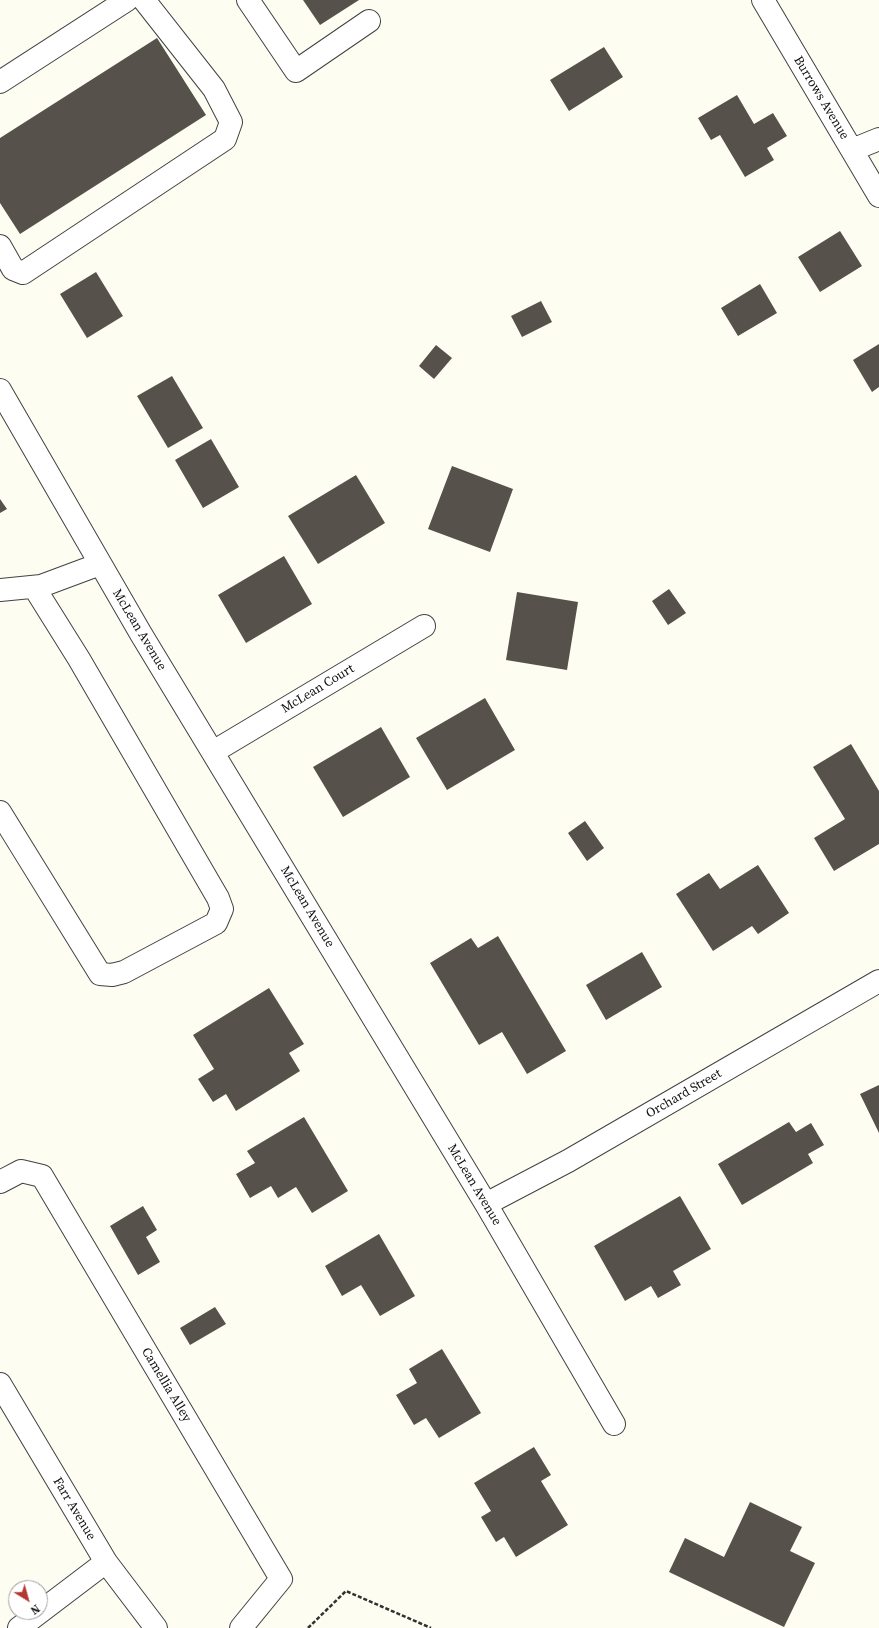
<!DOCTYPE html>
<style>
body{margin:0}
#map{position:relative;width:879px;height:1628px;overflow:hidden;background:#fefdf2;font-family:"Source Serif 4",serif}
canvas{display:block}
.north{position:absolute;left:8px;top:1580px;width:40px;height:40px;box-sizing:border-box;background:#fff;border:1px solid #9f9f9f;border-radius:50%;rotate:143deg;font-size:11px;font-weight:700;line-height:16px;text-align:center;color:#0f0f0f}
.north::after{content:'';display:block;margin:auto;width:14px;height:18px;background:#b33933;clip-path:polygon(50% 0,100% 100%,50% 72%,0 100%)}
</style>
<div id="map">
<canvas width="879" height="1628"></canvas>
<div class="north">N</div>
</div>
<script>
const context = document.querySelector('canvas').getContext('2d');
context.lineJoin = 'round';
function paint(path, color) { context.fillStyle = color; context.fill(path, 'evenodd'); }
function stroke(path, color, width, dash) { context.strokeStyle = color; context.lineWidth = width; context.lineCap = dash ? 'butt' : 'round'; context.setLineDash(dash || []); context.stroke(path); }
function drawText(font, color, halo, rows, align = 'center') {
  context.font = font + ' "Source Serif 4",serif'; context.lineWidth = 4; context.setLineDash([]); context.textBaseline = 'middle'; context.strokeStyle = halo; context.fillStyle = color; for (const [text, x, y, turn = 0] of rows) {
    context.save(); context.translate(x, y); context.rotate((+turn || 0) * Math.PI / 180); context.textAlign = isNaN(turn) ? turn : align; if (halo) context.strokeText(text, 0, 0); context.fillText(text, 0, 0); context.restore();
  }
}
paint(new Path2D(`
 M303 0H359L320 25Z
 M157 38 206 115 20 234 0 203V138Z
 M604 47 623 77 569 111 550 80Z
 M737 95 754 124 773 113 787 136 767 148 774 160 745 177 720 135 711 140 698 118Z
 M840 231 862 266 820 292 798 257Z
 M96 272 123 316 87 338 60 294Z
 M760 284 777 313 738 336 721 308Z
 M541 301 552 322 522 337 511 316Z
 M879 344V387L872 392 853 360Z
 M436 345 452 358 434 379 419 366Z
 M172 376 203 428 168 448 137 396Z
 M211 439 239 487 203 508 175 460Z
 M452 466 513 489 490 552 428 529Z
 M356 475 385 523 318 564 288 516Z
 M0 499 7 509 0 513Z
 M284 556 312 604 246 643 218 595Z
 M669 589 686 613 668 625 652 601Z
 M517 592 578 602 567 670 506 660Z
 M485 698 515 750 447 790 416 738Z
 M381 727 410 777 343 817 313 767Z
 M851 744 879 791V844L834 871 814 838 845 819 813 767Z
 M585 821 604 848 587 861 568 833Z
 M758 865 789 913 758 934 752 926 713 951 676 894 709 873 720 889Z
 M498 936 566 1051 527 1074 502 1032 479 1045 430 963 471 938 478 948Z
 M642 952 662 987 606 1020 586 985Z
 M269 988 304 1044 289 1053 300 1071 236 1111 226 1094 213 1102 198 1079 214 1069 193 1035Z
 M879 1085V1133L860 1094Z
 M304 1117 348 1191 312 1213 296 1187 278 1198 271 1186 250 1198 236 1174 255 1163 247 1151Z
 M789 1122 796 1132 811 1123 824 1145 808 1154 813 1163 742 1205 718 1164Z
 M680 1196 711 1249 673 1271 681 1285 658 1298 651 1286 625 1301 594 1246Z
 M143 1206 157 1230 146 1237 160 1262 138 1275 110 1226Z
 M379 1234 415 1296 380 1316 361 1285 342 1296 325 1266Z
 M215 1307 226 1324 190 1345 180 1328Z
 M442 1349 481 1413 439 1438 426 1418 414 1425 396 1395 417 1383 409 1369Z
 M534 1447 551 1475 541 1481 568 1525 516 1557 504 1537 496 1542 481 1517 491 1511 474 1483Z
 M750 1502 802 1527 790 1551 815 1563 784 1627 669 1572 685 1538 724 1557Z`), '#57514c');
const minor = new Path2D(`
 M248 0 296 71 369 21
 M763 0 879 196
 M0 82 127 0
 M852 150 879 139
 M0 246 13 269 23 273 225 139 231 122 214 89 144 0
 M0 390 141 634 486 1204 614 1424
 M0 590 41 586 100 564
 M213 752 424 626
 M0 812 100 974 112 975 124 972 216 923 222 909 218 898 79 659 34 587
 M0 1182 21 1171 42 1176 281 1579 241 1628
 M486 1204 568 1161 879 981
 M0 1384 106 1562 156 1628
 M19 1628 106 1562`);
stroke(minor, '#424242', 24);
stroke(new Path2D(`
 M308 1628 346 1591 431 1628`), '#313131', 2.5, [4, 2]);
stroke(minor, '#fff', 22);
drawText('13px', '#0f0f0f', '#fff', [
 ["Burrows Avenue",821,98,59],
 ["McLean Avenue",139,630,59],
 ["McLean Court",318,689,-31],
 ["McLean Avenue",307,907,59],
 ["Orchard Street",684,1094,-30],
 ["McLean Avenue",474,1185,59],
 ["Camellia Alley",166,1385,59],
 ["Farr Avenue",74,1509,59]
]);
</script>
